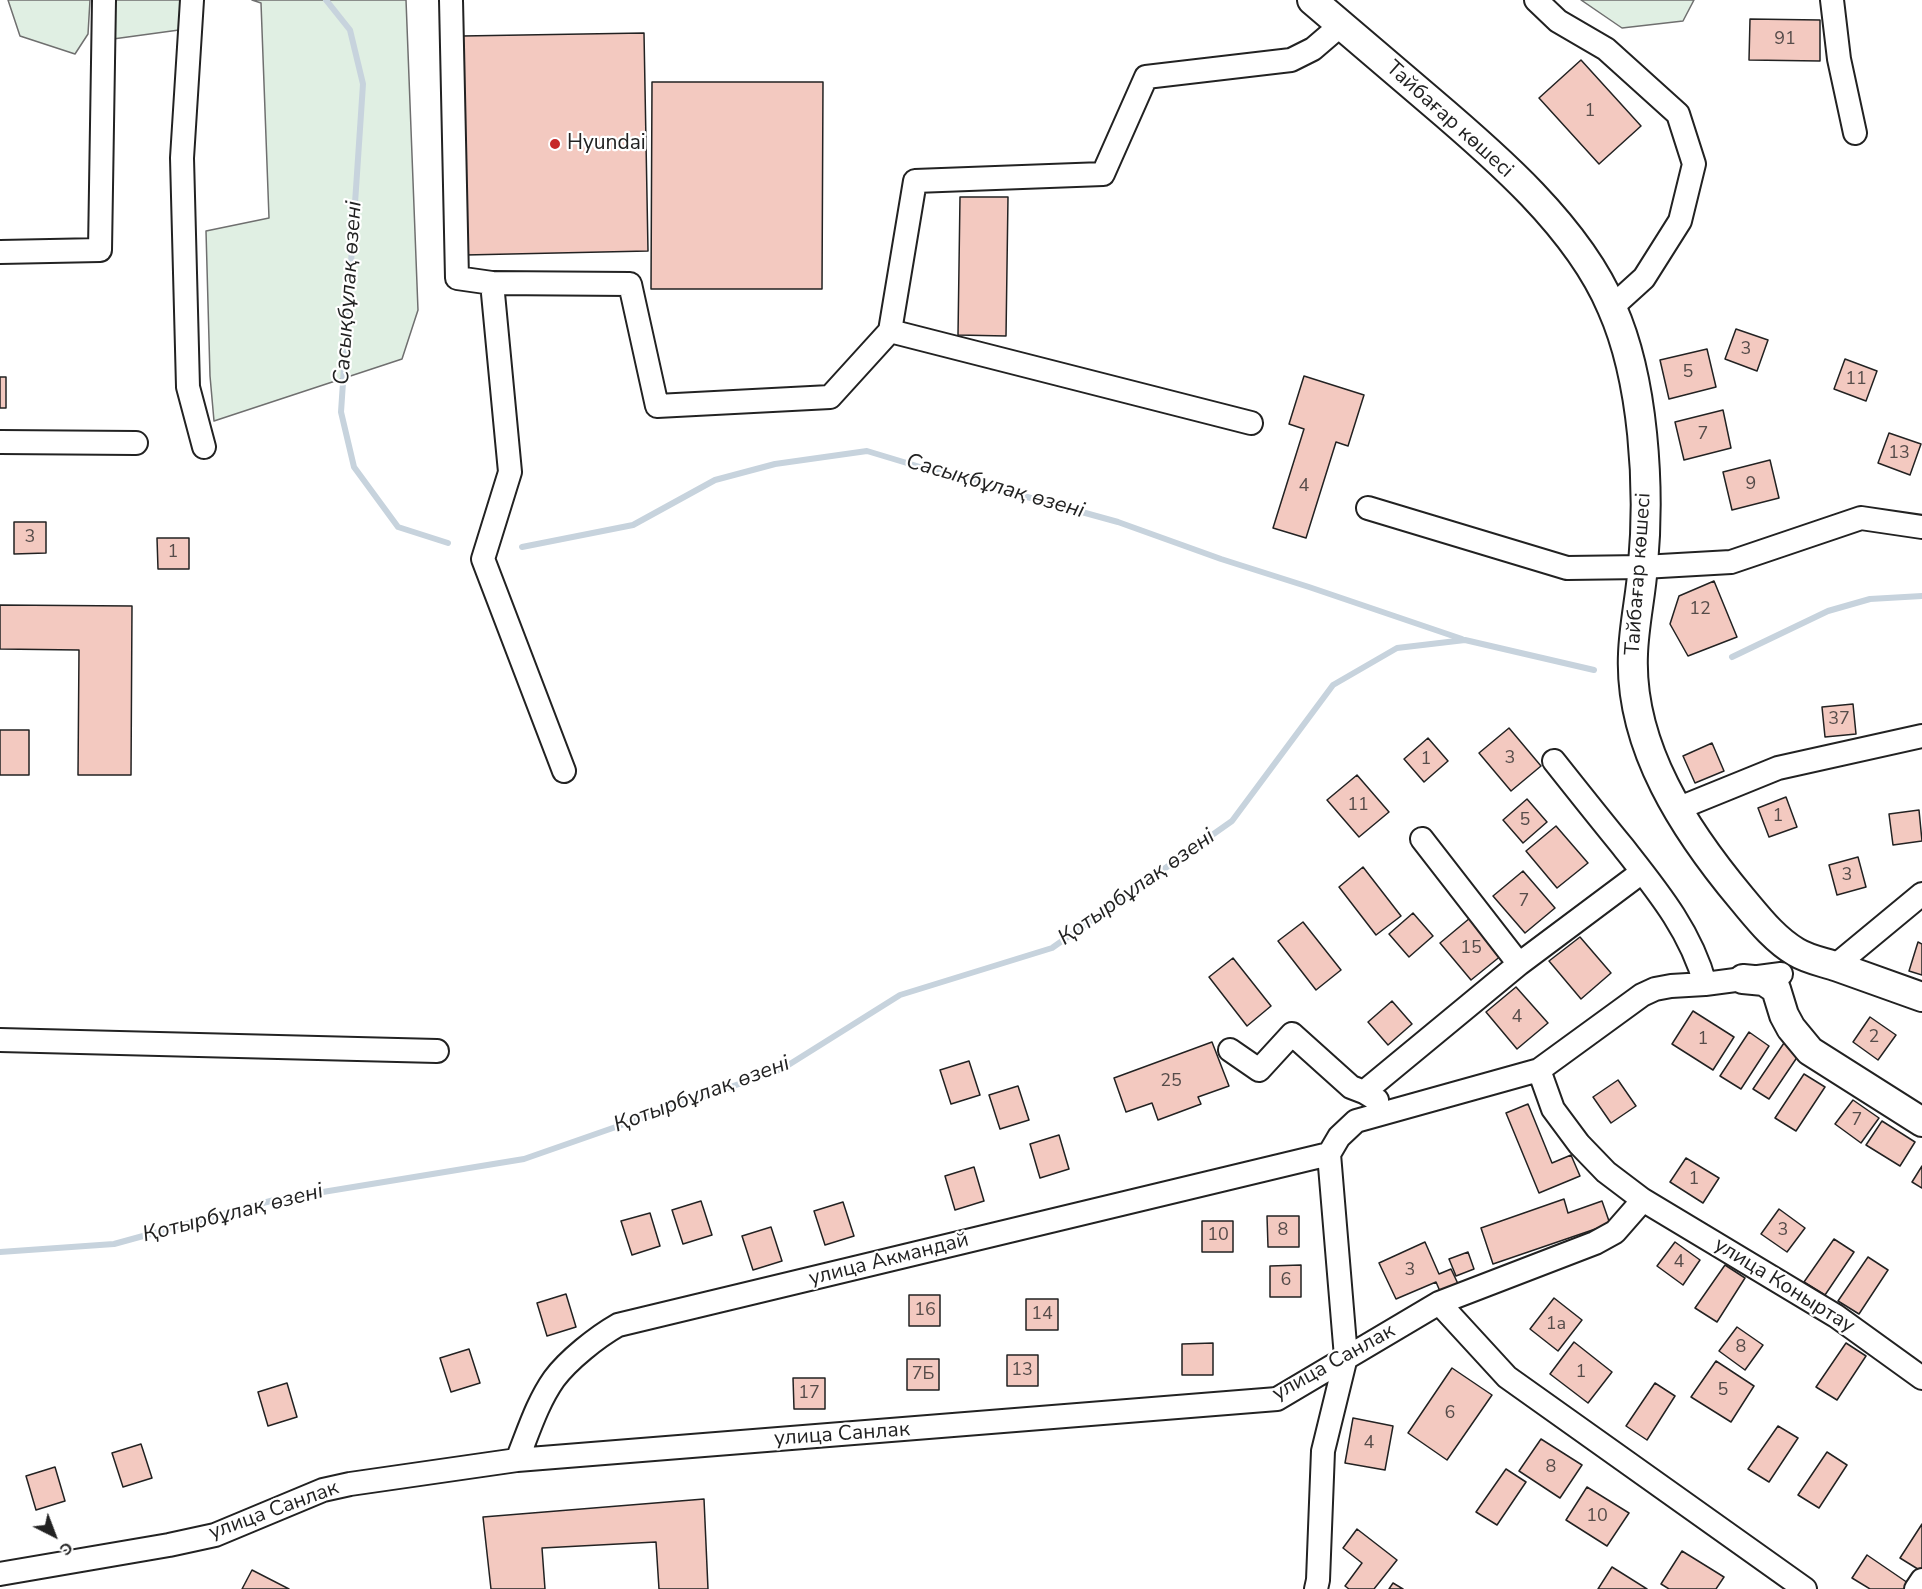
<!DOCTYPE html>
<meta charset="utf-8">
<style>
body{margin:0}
#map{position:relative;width:1922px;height:1589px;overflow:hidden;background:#fff;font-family:"Nunito Sans",sans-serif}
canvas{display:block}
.north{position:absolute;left:24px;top:1505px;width:60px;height:60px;-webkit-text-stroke:4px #fff;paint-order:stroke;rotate:138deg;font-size:16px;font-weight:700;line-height:24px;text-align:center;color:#222}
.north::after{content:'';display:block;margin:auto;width:21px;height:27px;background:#222;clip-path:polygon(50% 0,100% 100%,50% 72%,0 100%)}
</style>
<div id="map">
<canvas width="1922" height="1589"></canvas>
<div class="north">С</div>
</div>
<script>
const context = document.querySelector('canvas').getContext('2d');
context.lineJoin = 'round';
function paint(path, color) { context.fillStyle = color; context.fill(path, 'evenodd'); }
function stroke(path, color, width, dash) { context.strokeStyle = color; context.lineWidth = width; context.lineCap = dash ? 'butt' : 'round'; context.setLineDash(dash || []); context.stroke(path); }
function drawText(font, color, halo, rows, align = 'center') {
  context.font = font + ' "Nunito Sans",sans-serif'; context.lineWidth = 4.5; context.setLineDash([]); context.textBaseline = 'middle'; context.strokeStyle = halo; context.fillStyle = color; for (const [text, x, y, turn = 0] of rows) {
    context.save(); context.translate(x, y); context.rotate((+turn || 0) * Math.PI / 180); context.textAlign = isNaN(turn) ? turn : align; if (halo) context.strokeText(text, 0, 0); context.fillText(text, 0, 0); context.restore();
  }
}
const green = new Path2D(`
 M8 0H90L88 34 75 54 20 36Z
 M113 0H183L179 30 113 39Z
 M252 0H406L418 310 402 359 214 421 210 376 206 231 269 218 261 3Z
 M1581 0H1694L1683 21 1622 28Z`);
paint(green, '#e0efe3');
stroke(green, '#6f6f6f', 1.5);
stroke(new Path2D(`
 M326 0 350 30 363 84 341 412 354 467 398 527 448 543
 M522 547 633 525 715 480 775 464 867 451 940 473 1118 522 1221 559 1309 587 1462 639
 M1732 657 1828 611 1870 599 1922 596
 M0 1252 114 1244 274 1200 524 1159 782 1069 900 995 1052 948 1232 821 1333 685 1397 648 1465 640 1594 670`), '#c7d3dd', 6);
const building = new Path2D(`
 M1750 19 1820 20V61L1749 60Z
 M644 33 648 251 465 255 462 36Z
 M1581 60 1641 126 1599 164 1539 98Z
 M652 82H823L822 289H651Z
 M960 197H1008L1006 336 958 335Z
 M1736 329 1768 340 1757 371 1725 359Z
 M1707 349 1716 387 1669 399 1660 360Z
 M1845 359 1877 371 1866 401 1834 389Z
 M1304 376 1364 395 1348 446 1336 442 1306 538 1273 528 1304 429 1289 424Z
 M0 377H6V408H0Z
 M1723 410 1731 448 1684 460 1675 422Z
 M1889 433 1921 444 1910 475 1878 463Z
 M1770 460 1779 498 1732 510 1723 472Z
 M14 522H46V553L14 554Z
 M157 538H189V569H158Z
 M1714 581 1737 637 1688 656 1670 624 1679 596Z
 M0 605 132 606 131 775H78L79 650 0 649Z
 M1853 704 1856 734 1825 737 1822 707Z
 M1509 728 1541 766 1511 791 1479 753Z
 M0 730H29V775H0Z
 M1428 738 1448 761 1424 782 1404 759Z
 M1712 743 1724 771 1695 783 1683 756Z
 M1357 775 1389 812 1359 837 1327 800Z
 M1786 797 1797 827 1769 837 1758 808Z
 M1527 799 1547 822 1523 843 1503 820Z
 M1919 810 1922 841 1893 845 1889 814Z
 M1556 826 1588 863 1557 888 1526 851Z
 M1858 857 1866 887 1837 895 1829 865Z
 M1363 867 1401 916 1376 935 1339 887Z
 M1523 871 1555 908 1525 933 1493 896Z
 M1413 913 1433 936 1409 957 1389 934Z
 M1470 918 1502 955 1471 980 1440 943Z
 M1303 922 1341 970 1316 990 1278 941Z
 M1580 937 1611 973 1581 999 1549 961Z
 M1918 942 1922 944V975L1909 971Z
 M1233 958 1271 1006 1247 1026 1209 977Z
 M1516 987 1548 1023 1517 1049 1486 1012Z
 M1392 1001 1412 1024 1388 1045 1368 1022Z
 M1693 1011 1734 1037 1713 1070 1672 1044Z
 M1870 1017 1896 1035 1878 1060 1853 1042Z
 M1749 1032 1769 1046 1741 1089 1720 1076Z
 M1212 1042 1229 1086 1198 1097 1201 1104 1158 1120 1152 1103 1126 1112 1114 1078Z
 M1784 1043 1800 1053 1769 1099 1753 1089Z
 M969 1061 980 1095 951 1104 940 1070Z
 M1804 1074 1825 1087 1796 1131 1775 1118Z
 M1618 1080 1636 1106 1611 1123 1593 1097Z
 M1018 1086 1029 1120 1000 1129 989 1095Z
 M1853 1100 1879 1118 1861 1143 1835 1124Z
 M1528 1104 1552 1163 1571 1155 1580 1176 1539 1193 1506 1113Z
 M1882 1121 1915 1142 1900 1166 1866 1145Z
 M1059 1135 1069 1169 1040 1178 1030 1144Z
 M1686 1158 1719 1178 1703 1203 1670 1182Z
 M1922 1166V1188L1912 1182Z
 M974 1167 984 1201 955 1210 945 1176Z
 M1564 1199 1568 1213 1602 1201 1610 1224 1493 1264 1481 1228Z
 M701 1201 712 1235 683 1244 672 1210Z
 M843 1202 854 1236 825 1245 814 1211Z
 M1779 1209 1805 1228 1787 1252 1761 1234Z
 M650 1213 660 1246 632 1255 621 1221Z
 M1267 1216H1299V1247H1268Z
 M1202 1221H1233V1252H1202Z
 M771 1227 782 1261 753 1270 742 1236Z
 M1834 1239 1854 1252 1825 1295 1804 1282Z
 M1425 1242 1439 1274 1451 1269 1460 1288 1442 1296 1436 1282 1396 1299 1379 1263Z
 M1675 1242 1700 1260 1683 1285 1657 1266Z
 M1468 1252 1474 1269 1456 1276 1449 1259Z
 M1868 1257 1888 1270 1859 1314 1838 1301Z
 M1301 1265V1297H1270V1266Z
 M1725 1265 1745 1278 1717 1322 1695 1308Z
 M566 1294 576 1327 547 1336 537 1303Z
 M909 1295H940V1326H909Z
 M1554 1298 1582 1320 1558 1351 1530 1329Z
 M1026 1299H1058V1330H1026Z
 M1737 1327 1763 1345 1745 1370 1719 1351Z
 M1574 1342 1612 1372 1588 1403 1550 1374Z
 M1213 1343V1375H1182V1344Z
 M1846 1343 1866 1356 1837 1400 1816 1387Z
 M469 1349 480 1383 451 1392 440 1358Z
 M1007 1355H1038V1386H1007Z
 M907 1359H939V1390H907Z
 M1716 1361 1754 1386 1731 1422 1691 1397Z
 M1452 1368 1492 1395 1447 1460 1408 1433Z
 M793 1378H825V1409H794Z
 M287 1383 297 1417 268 1426 258 1392Z
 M1655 1383 1675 1396 1647 1440 1626 1426Z
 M1353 1418 1393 1426 1385 1470 1345 1463Z
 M1778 1426 1798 1438 1769 1482 1748 1469Z
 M1541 1439 1582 1465 1560 1498 1519 1471Z
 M141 1444 152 1478 123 1487 112 1453Z
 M1827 1452 1847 1465 1819 1508 1798 1495Z
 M55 1467 65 1501 36 1510 26 1476Z
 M1506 1469 1526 1482 1497 1525 1476 1512Z
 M1587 1487 1629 1513 1607 1546 1566 1520Z
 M704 1499 708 1589H659L656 1542 542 1548 545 1589H491L483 1517Z
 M1922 1524V1569L1921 1571 1900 1558Z
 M1357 1529 1397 1560 1374 1589H1349L1345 1586 1362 1563 1343 1548Z
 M1682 1551 1724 1577 1716 1589H1669L1661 1584Z
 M1867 1555 1908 1583 1904 1589H1870L1852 1578Z
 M1612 1567 1647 1589H1598Z
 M252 1570 289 1589H242Z
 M1393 1583 1403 1589H1389Z`);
paint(building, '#f3c9c0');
stroke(building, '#222', 1.5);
const minor = new Path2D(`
 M192 0 182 158 188 387 204 447
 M451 0 457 278 492 283 510 472 483 559 564 771
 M1536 0 1558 21 1606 49 1678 114 1694 164 1680 221 1644 278 1612 307
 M1832 0 1839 59 1855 133
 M0 252 100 250 104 0
 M492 283 630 284 657 406 830 397 890 331 1251 423
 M890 331 915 181 1103 174 1146 77 1291 60 1313 49 1341 25
 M0 442 136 443
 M1368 508 1567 568 1643 567 1731 562 1861 518 1922 527
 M1554 761C1577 790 1600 819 1623 847 1656 889 1691 931 1705 984
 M1677 809 1778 768 1922 736
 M1422 839 1519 964
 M1835 966 1922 894
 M0 1040 437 1051
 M1230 1050 1259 1070 1292 1034 1351 1087 1364 1092 1377 1100
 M1539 1070 1553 1109 1579 1144 1606 1172 1643 1200 1836 1316 1922 1378
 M1364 1092 1519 964 1642 872
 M1439 1303 1507 1377 1805 1589
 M517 1460C528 1433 537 1403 554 1379 568 1360 597 1337 618 1325L1329 1154
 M0 1574 169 1545 215 1535 323 1490 350 1484 517 1460 1277 1399 1439 1303 1595 1243 1615 1232 1643 1200
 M1316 1589 1318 1580 1323 1451 1346 1357 1329 1154 1339 1137 1356 1121 1539 1070 1642 995 1655 989 1671 986 1705 984 1781 974
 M1916 1589 1922 1580`);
const major = new Path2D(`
 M1312 0C1351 33 1389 66 1428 99 1494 155 1578 227 1612 308 1644 380 1650 487 1643 565 1641 595 1634 624 1633 654 1629 746 1685 831 1742 899 1758 918 1774 939 1796 952 1809 960 1824 962 1838 967 1866 977 1894 987 1922 997
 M1743 979 1764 981 1776 989 1784 1015 1791 1028 1810 1051 1922 1122`);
stroke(minor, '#222', 26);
stroke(major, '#222', 32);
stroke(minor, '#fff', 22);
stroke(major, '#fff', 28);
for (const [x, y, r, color] of [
 [555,144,6,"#c62828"]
]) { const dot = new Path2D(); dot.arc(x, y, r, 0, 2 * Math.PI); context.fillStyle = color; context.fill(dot); stroke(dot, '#fff', 2); }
drawText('18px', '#564c4a', null, [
 ["91",1785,40],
 ["1",1590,112],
 ["3",1746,350],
 ["5",1688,373],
 ["11",1856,380],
 ["7",1703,435],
 ["13",1899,454],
 ["9",1751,485],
 ["4",1304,487],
 ["3",30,538],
 ["1",173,553],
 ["12",1700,610],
 ["37",1839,720],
 ["3",1510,759],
 ["1",1426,760],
 ["11",1358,806],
 ["1",1778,817],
 ["5",1525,821],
 ["3",1847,876],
 ["7",1524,902],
 ["15",1471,949],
 ["4",1517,1018],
 ["2",1874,1038],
 ["1",1703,1040],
 ["25",1171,1082],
 ["7",1857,1121],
 ["1",1694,1180],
 ["8",1283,1231],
 ["3",1783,1231],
 ["10",1218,1236],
 ["4",1679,1263],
 ["3",1410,1271],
 ["6",1286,1281],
 ["16",925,1311],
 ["14",1042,1315],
 ["1а",1556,1325],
 ["8",1741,1348],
 ["13",1022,1371],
 ["1",1581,1373],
 ["7Б",923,1375],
 ["5",1723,1391],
 ["17",809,1394],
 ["6",1450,1414],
 ["4",1369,1444],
 ["8",1551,1468],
 ["10",1597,1517]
]);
drawText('21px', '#222', '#fff', [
 ["Тайбағар көшесі",1449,120,42],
 ["Тайбағар көшесі",1639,574,-86],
 ["улица Акмандай",889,1260,-14],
 ["улица Коныртау",1784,1286,32],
 ["улица Санлак",1334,1363,-29],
 ["улица Санлак",842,1435,-4],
 ["улица Санлак",274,1511,-20]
]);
drawText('21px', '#222', '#fff', [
 ["Hyundai",567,144]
], 'left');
drawText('italic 22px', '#222', '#fff', [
 ["Сасықбұлақ өзені",349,293,-86],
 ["Сасықбұлақ өзені",995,487,16],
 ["Қотырбұлақ өзені",1137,888,-35],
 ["Қотырбұлақ өзені",702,1095,-20],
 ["Қотырбұлақ өзені",233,1214,-14]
]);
</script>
